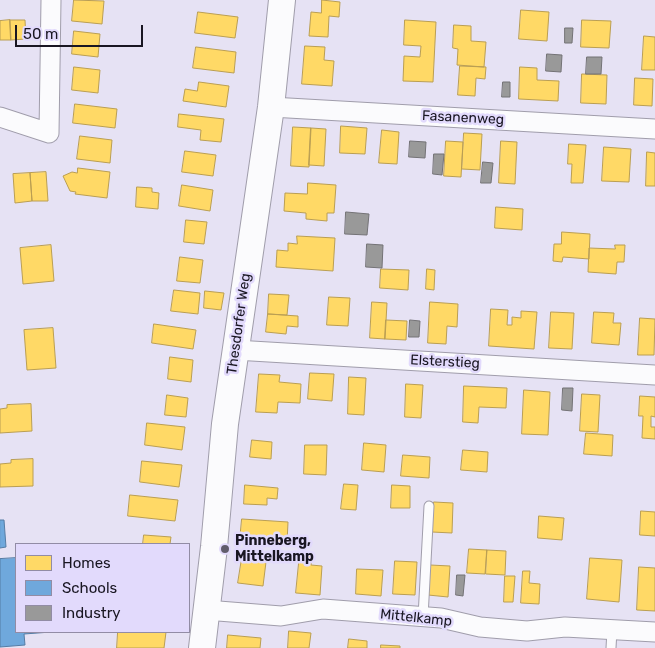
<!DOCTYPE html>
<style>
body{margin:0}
#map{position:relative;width:655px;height:648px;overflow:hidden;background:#e6e2f4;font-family:Rubik,sans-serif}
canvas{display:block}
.legend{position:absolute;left:15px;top:543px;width:175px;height:90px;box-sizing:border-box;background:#e2dafc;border:1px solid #928ca5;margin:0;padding:6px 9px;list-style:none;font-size:15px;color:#191622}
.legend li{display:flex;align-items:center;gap:10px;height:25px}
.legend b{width:25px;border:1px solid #928ca5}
.scale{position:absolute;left:15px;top:25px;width:128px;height:22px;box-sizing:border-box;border:2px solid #191622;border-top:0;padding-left:6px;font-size:15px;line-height:18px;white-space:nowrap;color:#191622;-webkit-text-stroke:4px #e2dafc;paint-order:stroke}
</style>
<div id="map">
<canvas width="655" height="648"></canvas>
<ul class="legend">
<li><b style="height:14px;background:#ffd966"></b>Homes</li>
<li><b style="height:14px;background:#6fa8dc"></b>Schools</li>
<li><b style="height:14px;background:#999"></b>Industry</li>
</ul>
<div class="scale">50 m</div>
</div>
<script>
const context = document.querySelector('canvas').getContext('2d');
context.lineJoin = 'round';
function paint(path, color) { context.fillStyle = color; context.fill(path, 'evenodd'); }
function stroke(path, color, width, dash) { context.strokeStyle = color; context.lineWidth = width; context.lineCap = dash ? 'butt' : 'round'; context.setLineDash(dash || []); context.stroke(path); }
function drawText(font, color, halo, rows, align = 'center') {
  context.font = font + ' Rubik,sans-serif'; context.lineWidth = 5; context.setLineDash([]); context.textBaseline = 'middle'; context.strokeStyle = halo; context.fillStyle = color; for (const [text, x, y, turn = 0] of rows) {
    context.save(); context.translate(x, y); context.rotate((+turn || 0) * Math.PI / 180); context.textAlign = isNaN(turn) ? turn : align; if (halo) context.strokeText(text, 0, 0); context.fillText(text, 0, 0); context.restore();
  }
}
const homes = new Path2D(`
 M74 0 104 1 102 24 72 21Z
 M322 0 340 2 339 17 329 16 328 37 309 36 311 12 321 13Z
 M521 10 549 12 547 41 519 39Z
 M198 12 238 17 235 38 195 33Z
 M10 20H25L26 39 11 40Z
 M10 20 11 40H0V21Z
 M405 20 436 22 433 82 403 81 404 56 420 57 421 46 404 45Z
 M582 20 611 21 609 48 581 47Z
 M454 25 471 26V41L486 42 484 67 457 65 458 49 453 48Z
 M74 31 100 34 98 57 72 54Z
 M644 36 655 37V70H642Z
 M305 46 325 47 324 60 334 61 332 86 302 84Z
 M196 47 236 52 234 73 193 68Z
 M460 66 486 67 485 79 476 78 475 96 458 95Z
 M74 67 100 70 98 93 72 90Z
 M520 67 537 68V80L559 81 558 101 519 99Z
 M582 74 607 75 606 104 581 103Z
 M635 78 653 79 652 106 634 105Z
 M199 82 229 86 226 107 183 101 185 89 197 91Z
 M75 104 117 109 115 128 73 123Z
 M179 114 224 119 221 142 200 140 201 130 178 127Z
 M341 126 367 128 365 154 340 153Z
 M293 127 311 128 309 167 291 166Z
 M311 128 326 129 324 166 309 165Z
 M382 130 399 132 397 164 379 163Z
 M464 133 482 134 480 170 462 169Z
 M80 136 112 140 110 163 77 159Z
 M446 141 463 142 461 177 444 176Z
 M501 141 517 142 515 184 499 183Z
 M569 144 586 145 583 183H571L572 164H568Z
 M604 147 631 149 629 182 602 181Z
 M185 151 216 155 213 176 182 172Z
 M647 152 655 153V186H646Z
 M78 168 110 172 107 198 75 194 76 192 70 191 63 176 72 172 77 173Z
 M46 172 48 201H32L30 173Z
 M30 173 32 201 15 203 13 174Z
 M308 183 336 185 334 213H327V221L306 219V213L284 211 285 193 307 194Z
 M182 185 213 190 210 211 179 206Z
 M137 187 152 188V192L159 193 158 209 136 207Z
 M496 207 523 209 522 230 495 228Z
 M186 220 207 222 204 244 184 242Z
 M562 232 590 234 589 259 563 257 562 262 553 261 554 244H561Z
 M297 236 335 238 333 271 276 267 277 250 288 251V243L297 244Z
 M51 245 54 281 23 284 20 248Z
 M615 245H625L624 262H617L616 274 588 272 589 248 615 249Z
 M180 257 203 260 200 283 177 281Z
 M381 269 409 270 408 290 380 288Z
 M427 269 435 270 434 290 426 289Z
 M174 290 200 293 198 314 171 311Z
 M205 291 224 293 221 310 204 308Z
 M269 294 289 295 287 315 268 314Z
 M329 297 350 298 348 326 327 325Z
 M372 302 387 303 385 339 370 338Z
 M430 302 458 304 457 327 447 326 446 344 428 343Z
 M491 309 508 310 507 325H512V317L521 318V311L537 312 534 349 489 346Z
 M551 312 574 313 572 349 549 348Z
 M594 312 614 313 613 323H621L619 345 592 343Z
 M268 314 298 316V327L287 326 286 334 266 332Z
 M640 318 655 319 654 355H638Z
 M386 320 407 321 406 340 385 339Z
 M154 324 196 330 193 349 152 343Z
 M53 328 56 368 27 370 24 330Z
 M170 357 193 360 191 382 168 379Z
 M310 373 334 374 332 401 308 399Z
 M259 374 280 375 279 382 301 384 300 403 278 402 277 413 256 412Z
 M349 377 366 378 364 415 348 414Z
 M406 384 423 385 421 418 405 417Z
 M464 386 507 388 506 408 479 407 478 423 463 422Z
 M524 390 550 392 548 435 522 434Z
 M582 394 600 395 598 432 580 431Z
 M167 395 188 398 186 417 165 415Z
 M640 396 655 397V417L651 416V427H655V439L642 438 643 416H639Z
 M31 404 32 431 0 433V409L7 408V405Z
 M147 423 185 427 182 450 145 445Z
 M586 433 613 435 612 456 584 454Z
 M252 440 272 442 271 459 250 457Z
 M364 443 386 445 384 472 362 470Z
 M305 445H327L326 475 304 474Z
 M463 450 488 452 487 472 461 470Z
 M403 455 430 457 429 478 401 476Z
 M33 459V486L0 487V464L11 463V460Z
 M142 461 182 465 179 487 140 482Z
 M344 484 358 485 356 510 341 509Z
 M245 485 278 488 277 499 267 498V505L244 504Z
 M392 485 410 486V508H391Z
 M130 495 178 500 175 521 128 516Z
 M434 502 453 503 452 533 432 532Z
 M641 511 655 512V536L640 535Z
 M539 516 564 518 562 540 538 538Z
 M242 519 288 522 287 543 240 540Z
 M144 535 171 537 170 544H143Z
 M469 549 487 550 485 574 467 573Z
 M487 550 506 551 505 575 486 574Z
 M300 553 312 554 311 565 322 566 320 595 296 593Z
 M242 558 266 562 263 586 238 583Z
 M590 558 622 560 619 602 587 599Z
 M395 561 417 562 415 595 393 594Z
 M430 565 450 566 448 597 428 595Z
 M639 567 655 568V611L637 610Z
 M357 569 383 570 381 596 356 594Z
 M523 571H530L529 583 540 584 539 604 521 603Z
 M505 576H515L513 602H504Z
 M289 631 311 633 309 648H288Z
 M118 632H166L164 648H117Z
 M228 635 261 638 260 648H227Z
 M349 639 367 641V648H348Z
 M381 645 400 646V648H381Z`);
paint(homes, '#ffd966');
stroke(homes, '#ba9e52', 1);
const schools = new Path2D(`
 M0 520H4L6 547 0 548Z
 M16 558V632H51L24 634 25 645 0 647V559Z`);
paint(schools, '#6fa8dc');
stroke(schools, '#557ca4', 1);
const industry = new Path2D(`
 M565 28H573L572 43H565Z
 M547 54 562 55 561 72 546 71Z
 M587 57H602L601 74H586Z
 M503 82H510V97H502Z
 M410 141 426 142 425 158 409 157Z
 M434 154H444L442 175 433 174Z
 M483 162 493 163 491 183H481Z
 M346 212 369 214 367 235 345 234Z
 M367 244 383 245 382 268 366 267Z
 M410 320 420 321 419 337H409Z
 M563 388H573L572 411 562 410Z
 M457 575H465L463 596 456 595Z`);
paint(industry, '#999');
stroke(industry, '#737275', 1);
const lane = new Path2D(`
 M423 617 429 506
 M611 648 612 630`);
const street = new Path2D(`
 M271 107 655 129
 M0 117 49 133 51 0
 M235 350 655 375
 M206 610 281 616 323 609 441 618 480 627 527 631 565 627 655 632`);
const secondary = new Path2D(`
 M202 648 214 547 225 424 271 107 282 0`);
stroke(lane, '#a09dab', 11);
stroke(street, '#a09dab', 21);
stroke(secondary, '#a09dab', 28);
stroke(lane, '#fbfbfd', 9);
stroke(street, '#fbfbfd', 19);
stroke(secondary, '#fbfbfd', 26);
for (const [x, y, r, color] of [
 [225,549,5,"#615d6c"]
]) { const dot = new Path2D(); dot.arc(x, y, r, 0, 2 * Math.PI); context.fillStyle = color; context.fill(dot); stroke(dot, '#e2dafc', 2); }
drawText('14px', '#191622', '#e2dafc', [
 ["Fasanenweg",463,118,3],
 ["Thesdorfer Weg",239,324,-82],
 ["Elsterstieg",445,362,3],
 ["Mittelkamp",416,618,6]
]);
drawText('bold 14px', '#191622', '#e2dafc', [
 ["Pinneberg,",235,541],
 ["Mittelkamp",235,557]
], 'left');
</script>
